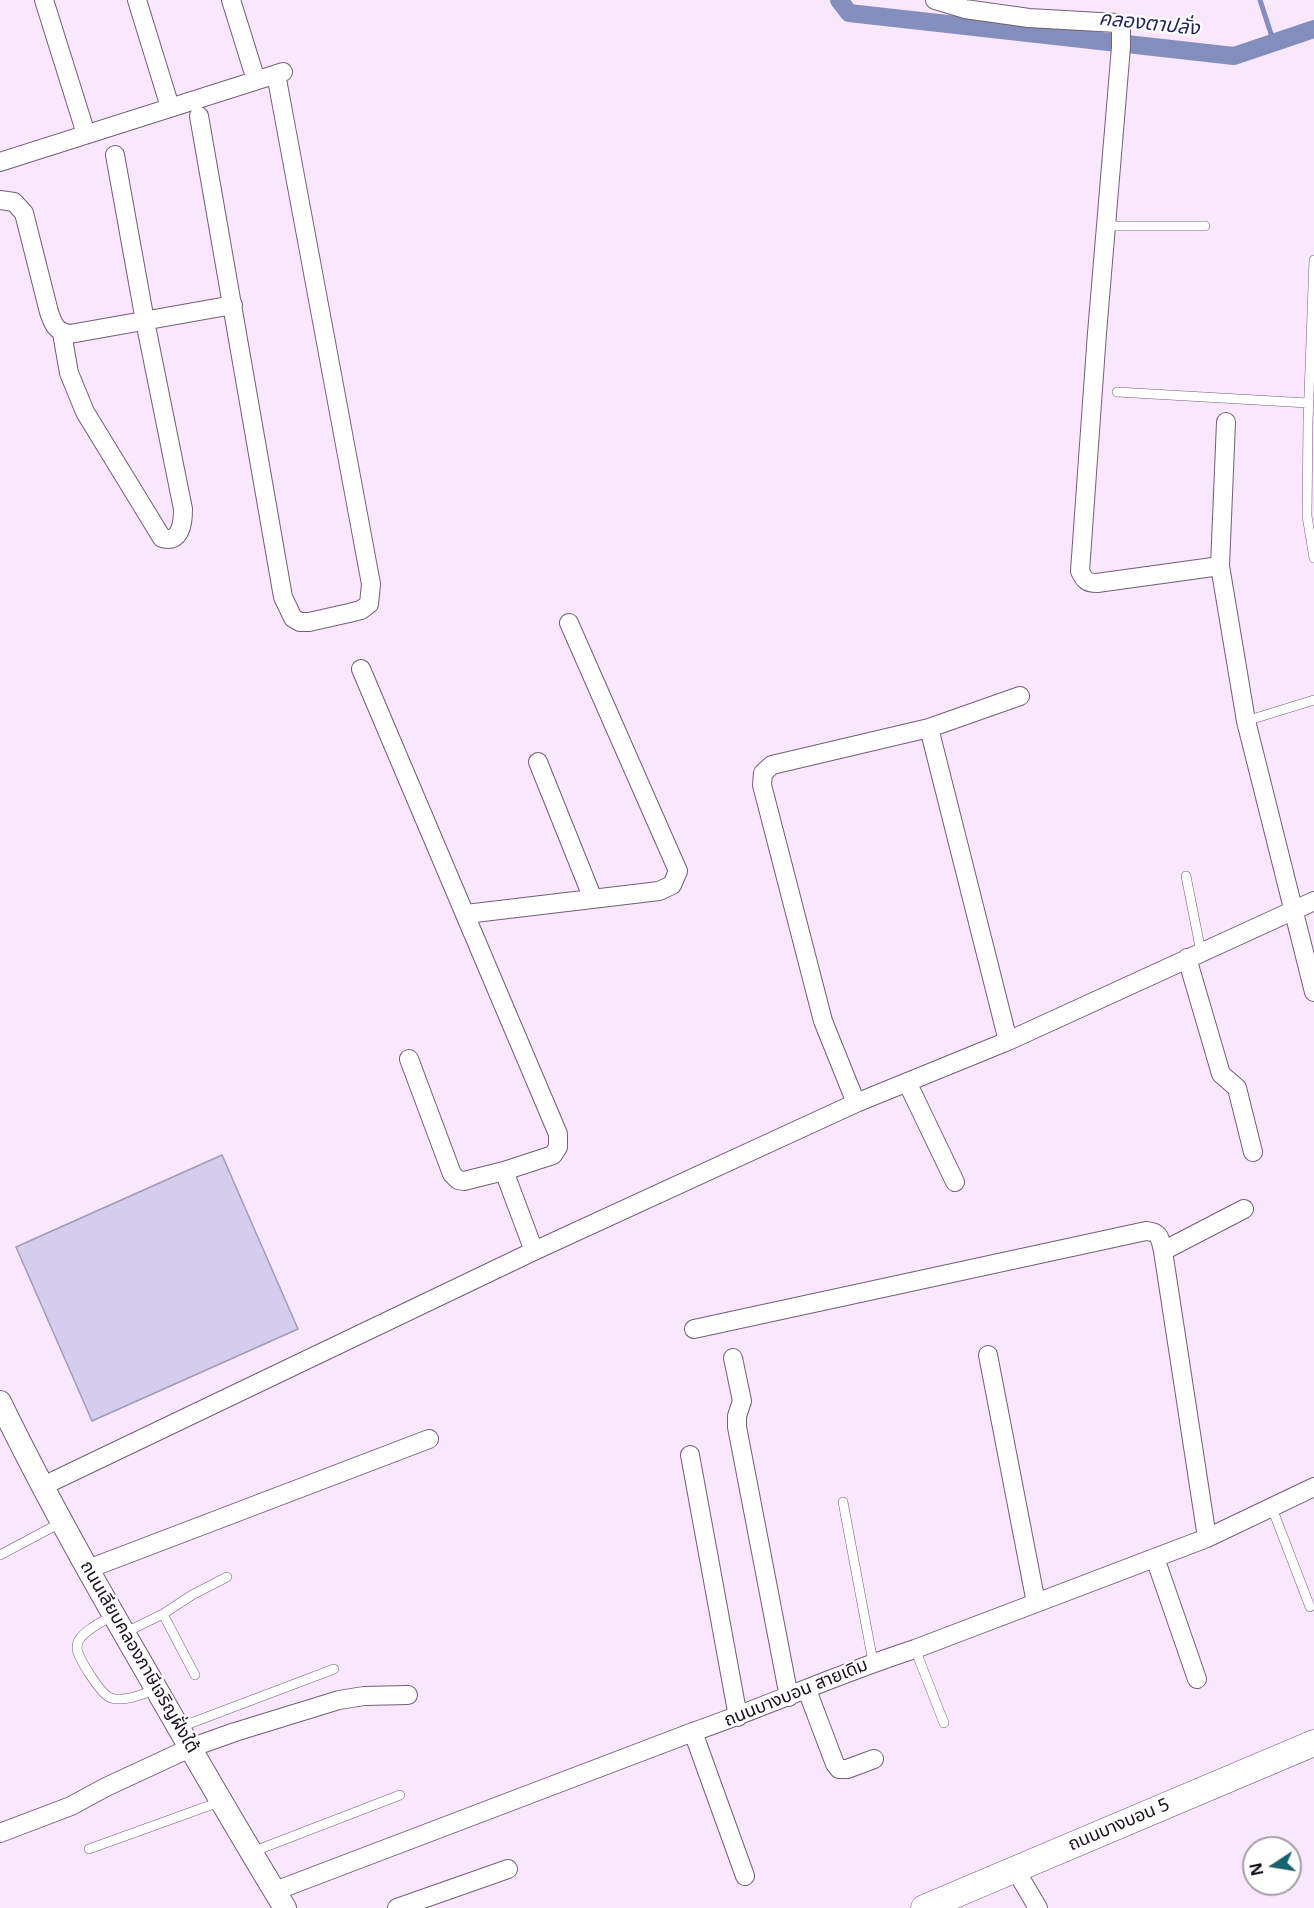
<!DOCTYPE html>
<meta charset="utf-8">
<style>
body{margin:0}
#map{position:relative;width:1314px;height:1908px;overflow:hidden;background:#f8e7fd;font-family:"Noto Sans",sans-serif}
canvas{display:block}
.north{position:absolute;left:1242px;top:1836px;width:60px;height:60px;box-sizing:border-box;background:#fff;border:2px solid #a39fa3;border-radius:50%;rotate:258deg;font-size:16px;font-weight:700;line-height:24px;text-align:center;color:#18101a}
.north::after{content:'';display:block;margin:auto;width:21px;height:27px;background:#17636e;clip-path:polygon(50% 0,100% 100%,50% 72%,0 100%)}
</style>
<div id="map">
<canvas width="1314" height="1908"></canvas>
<div class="north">N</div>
</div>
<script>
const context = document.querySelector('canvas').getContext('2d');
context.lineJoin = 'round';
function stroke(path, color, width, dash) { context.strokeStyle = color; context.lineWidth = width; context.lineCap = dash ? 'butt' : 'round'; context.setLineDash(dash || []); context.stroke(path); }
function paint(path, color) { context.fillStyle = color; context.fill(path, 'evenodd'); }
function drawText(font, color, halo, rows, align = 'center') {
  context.font = font + ' "Noto Sans","Noto Sans Thai",sans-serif'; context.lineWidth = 4.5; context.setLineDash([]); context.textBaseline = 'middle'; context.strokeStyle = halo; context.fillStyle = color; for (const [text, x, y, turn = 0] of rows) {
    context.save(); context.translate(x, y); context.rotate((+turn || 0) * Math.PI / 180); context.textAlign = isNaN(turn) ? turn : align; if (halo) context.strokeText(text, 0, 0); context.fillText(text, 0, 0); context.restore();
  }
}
stroke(new Path2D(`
 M1260 0 1274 43`), '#848ebd', 5);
stroke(new Path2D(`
 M839 0 849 13 1234 56 1314 29`), '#848ebd', 18);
const building = new Path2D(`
 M222 1155 298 1329 92 1421 16 1247Z`);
paint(building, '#d5cded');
stroke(building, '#a29ab8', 1.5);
const service = new Path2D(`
 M1106 226H1205
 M1314 260 1308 422 1307 516 1314 558
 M1117 392 1308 403
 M1246 721 1314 700
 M1186 876 1201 952
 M843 1502 873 1662
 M1272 1508 1310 1607
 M0 1555 62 1522
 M163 1614 195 1675
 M113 1615C102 1622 86 1629 79 1640 77 1643 77 1645 77 1649 79 1659 101 1695 111 1698 126 1702 142 1694 156 1690
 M124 1633 163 1614 192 1595 227 1577
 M915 1649 944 1723
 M178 1728 334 1669
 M89 1849 222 1801
 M252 1852 400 1795`);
const minor = new Path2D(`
 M44 0 86 134
 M137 0 170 107
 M231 0 256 80
 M935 0 965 9 1029 18 1117 23 1121 26V47L1097 333 1080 571C1084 580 1087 583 1097 583L1220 566
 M199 116 283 597 293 618 300 622H309L349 613 361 610 369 604 371 584 276 74
 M0 162 283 72
 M0 200 14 202 24 213 49 312C53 324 56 332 70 334L233 305
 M62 333 69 373 85 412 162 538C181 544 183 522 183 509L145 321 115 155
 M1226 422 1220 566 1246 721 1314 992
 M361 669 558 1134V1147L553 1155 504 1171 534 1251
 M929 728 1008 1041
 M538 762 593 899
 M466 914 659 891 672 885 678 871 569 623
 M1187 958 1221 1074 1237 1088 1253 1152
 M409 1059 452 1174 458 1180 464 1181 504 1171
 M907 1082 955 1182
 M856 1103 823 1021 762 785 763 773 772 765 929 728 1020 696
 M1163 1251 1244 1209
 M694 1329 1146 1231C1160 1232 1160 1238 1163 1251L1207 1538
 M988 1355 1036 1603
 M733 1358 742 1401 737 1416V1427L789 1697
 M690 1455 738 1717
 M43 1486 534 1251 856 1103 1008 1041 1314 901
 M1155 1558 1197 1679
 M88 1569 429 1439
 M807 1690 835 1764 839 1769H847L874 1759
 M693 1732 745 1876
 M0 1833 71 1806 106 1787 190 1748 235 1732 339 1700 364 1696 408 1695
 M1015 1869 1038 1908
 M275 1891 693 1732C768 1706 840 1673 915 1649L1207 1538 1314 1487
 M397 1908 508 1869`);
const tertiary = new Path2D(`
 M0 1402C47 1499 100 1592 154 1685 197 1760 240 1835 285 1908`);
const secondary = new Path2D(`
 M924 1908 1314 1743`);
stroke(service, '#725f77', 10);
stroke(minor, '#725f77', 20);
stroke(tertiary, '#725f77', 24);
stroke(secondary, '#725f77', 27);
stroke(service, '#fff', 9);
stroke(minor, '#fff', 18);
stroke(tertiary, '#fff', 22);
stroke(secondary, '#fff', 26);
drawText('18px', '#18101a', '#fff', [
 ["ถนนเลียบคลองภาษีเจริญฝั่งใต้",139,1657,60],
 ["ถนนบางบอน สายเดิม",796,1693,-22],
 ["ถนนบางบอน 5",1119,1825,-23]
]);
drawText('italic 20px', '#1f235d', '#fff', [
 ["คลองตาปลั่ง",1149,24,6]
]);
</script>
